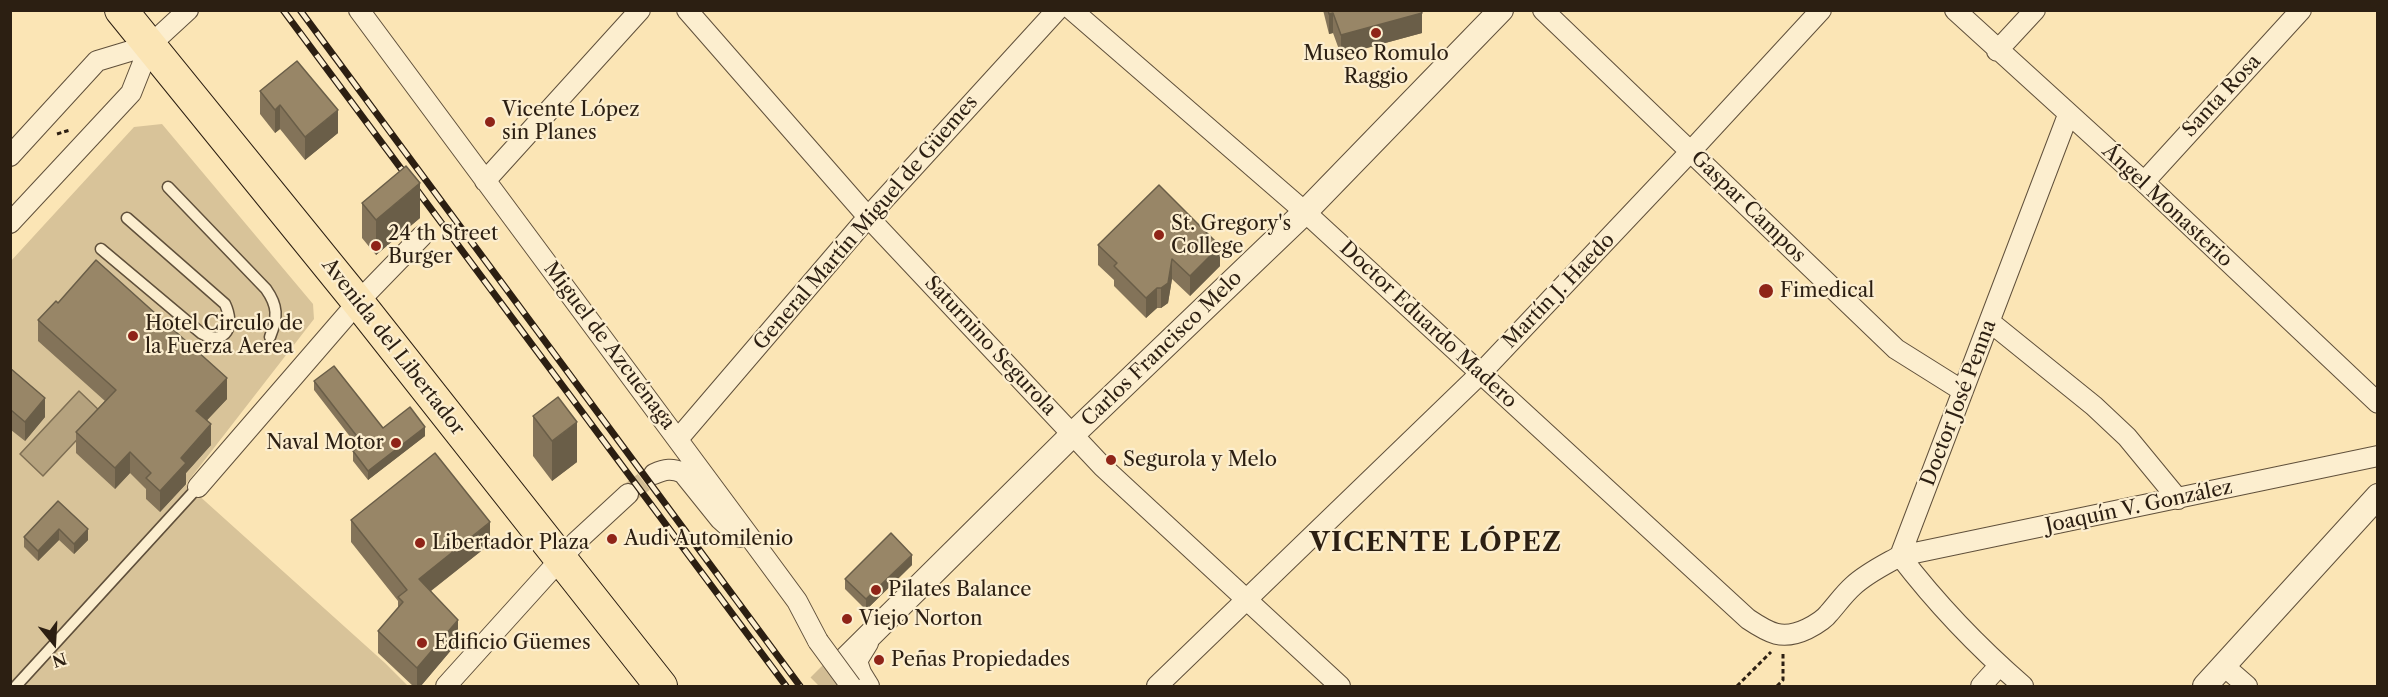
<!DOCTYPE html>
<meta charset="utf-8">
<style>
body{margin:0}
#map{position:relative;width:2388px;height:697px;overflow:hidden;background:#fbe5b5;font-family:"Libre Caslon Text",serif}
canvas{display:block}
.frame{position:absolute;inset:0;border:12px solid #2c1f12;pointer-events:none}
.north{position:absolute;left:24px;top:613px;width:60px;height:60px;-webkit-text-stroke:4px #fceecf;paint-order:stroke;rotate:162deg;font-size:16px;font-weight:700;line-height:24px;text-align:center;color:#2c1f12}
.north::after{content:'';display:block;margin:auto;width:21px;height:27px;background:#2c1f12;clip-path:polygon(50% 0,100% 100%,50% 72%,0 100%)}
</style>
<div id="map">
<canvas width="2388" height="697"></canvas>
<div class="frame"></div>
<div class="north">N</div>
</div>
<script>
const context = document.querySelector('canvas').getContext('2d');
context.lineJoin = 'round';
function paint(path, color) { context.fillStyle = color; context.fill(path, 'evenodd'); }
function stroke(path, color, width, dash) { context.strokeStyle = color; context.lineWidth = width; context.lineCap = dash ? 'butt' : 'round'; context.setLineDash(dash || []); context.stroke(path); }
function drawText(font, color, halo, rows, align = 'center') {
  context.font = font + ' "Libre Caslon Text",serif'; context.lineWidth = 4.5; context.setLineDash([]); context.textBaseline = 'middle'; context.strokeStyle = halo; context.fillStyle = color; for (const [text, x, y, turn = 0] of rows) {
    context.save(); context.translate(x, y); context.rotate((+turn || 0) * Math.PI / 180); context.textAlign = isNaN(turn) ? turn : align; if (halo) context.strokeText(text, 0, 0); context.fillText(text, 0, 0); context.restore();
  }
}
paint(new Path2D(`
 M162 124 313 304 314 319 186 484 385 663 408 686H11L10 262 134 127Z`), '#d8c399');
const water = new Path2D(`
 M79 391 102 413 43 476 20 454Z`);
paint(water, '#b5a27e');
stroke(water, '#7e6e53', 1.5);
stroke(new Path2D(`
 M628 494 654 474`), '#d2bd94', 20, [20, 10]);
stroke(new Path2D(`
 M819 686 846 659`), '#d2bd94', 24, [24, 12]);
const service = new Path2D(`
 M168 187 266 289C278 306 278 317 270 337
 M101 249 201 333C227 347 235 325 225 304L127 218
 M16 686 198 487`);
const minor = new Path2D(`
 M359 10 755 544 797 601 818 641
 M687 10 868 217 1103 467 1340 686
 M1072 10 1305 212 1748 619C1769 633 1782 641 1807 629 1815 625 1824 620 1829 613 1837 604 1844 594 1853 586 1867 573 1884 565 1900 556L2378 456
 M1543 10 1896 349 1963 391
 M1955 10 2144 182 2378 403
 M1997 51 2035 10
 M10 156 97 61 150 45 188 10
 M485 181 640 10
 M2144 182 2301 10
 M10 223 131 93 150 45
 M1990 322 2094 406 2127 437 2178 499
 M678 439 868 217 1057 10
 M654 474C665 469 672 468 683 473L720 519 740 537
 M198 487 358 302 422 236
 M1900 556 2068 115
 M1900 556C1936 603 1978 647 2023 686
 M868 643 857 661 861 673 869 686
 M2224 666 2247 686
 M446 686 576 542 628 494
 M1157 686 1480 374 1690 152 1821 10
 M1981 686 1999 666`);
const tertiary = new Path2D(`
 M846 659 1073 434 1305 212 1501 10
 M2205 686 2378 496`);
const primary = new Path2D(`
 M121 10 358 302 661 686`);
stroke(service, '#60503b', 13);
stroke(minor, '#60503b', 22);
stroke(tertiary, '#60503b', 26);
stroke(primary, '#2c1f12', 34);
stroke(new Path2D(`
 M57 134 70 130
 M1737 686 1771 652
 M1777 686 1783 680V652`), '#2c1f12', 3, [4.5, 3]);
stroke(service, '#fceecf', 10);
stroke(minor, '#fceecf', 20);
stroke(tertiary, '#fceecf', 24);
stroke(primary, '#fbe5b5', 32);
const rail = new Path2D(`
 M283 10 786 686
 M300 10 800 686`);
stroke(rail, '#2c1f12', 7);
stroke(rail, '#fceecf', 4.5, [14]);
const minorBridge = new Path2D(`
 M818 641 851 686`);
stroke(minorBridge, '#60503b', 22, []);
stroke(minorBridge, '#fceecf', 20);
paint(new Path2D(`
 M1323 10H1421L1422 33 1341 55 1333 33 1329 34Z
 M260 91 338 133 305 160 280 129 275 133 260 114Z
 M362 203 420 218 376 255 362 238Z
 M1098 245 1220 266 1190 296 1172 279 1168 303 1161 308H1157L1146 318 1114 286V280L1098 265Z
 M58 303 227 399 207 420 211 445 186 473V484L160 512 146 499V489L130 473 115 489 76 453V432L105 401 38 341V320Z
 M10 368 45 417 25 441 11 430 10 431Z
 M314 381 383 428 425 436 368 480 353 461V451L358 447 314 390Z
 M533 416 577 462 552 481 533 456Z
 M58 501 88 540 74 554 59 540 38 561 24 547V537Z
 M351 520 490 544 431 591 458 642 420 687H414L378 653V631L398 608V601L351 542Z
 M912 565 866 610 845 589V579Z`), '#837359');
paint(new Path2D(`
 M1333 13V33L1329 34V14Z
 M1422 13V33L1341 55V35Z
 M280 105V129L275 133V110Z
 M338 110V133L305 160V137Z
 M420 183V218L376 255V220Z
 M1220 246V266L1190 296V276Z
 M1172 259V279L1168 303 1161 308V288Z
 M1157 288V308L1146 318V298Z
 M227 378V399L196 432V411Z
 M45 398V417L25 441V422Z
 M11 410V430L10 431V411Z
 M577 422V462L552 481V441Z
 M211 424V445L186 473V484L160 512V491L181 458Z
 M425 427V436L368 480V471Z
 M130 452V473L115 489V468Z
 M490 522V544L419 600V579Z
 M59 529V540L38 561V551Z
 M88 529V540L74 554V544Z
 M912 555V565L866 610V599Z
 M458 620V642L420 687H417V668Z`), '#6a5e48');
const building = new Path2D(`
 M1328 10H1421L1422 13 1341 35 1333 13 1329 14Z
 M297 61 338 110 305 137 280 105 275 110 260 91Z
 M406 166 420 183 376 220 362 203Z
 M1159 185 1220 246 1190 276 1172 259 1168 283 1161 288H1157L1146 298 1114 266 1117 263 1098 245Z
 M96 260 227 378 196 411 211 424 181 458 186 463 160 491 146 478 151 473 130 452 115 468 76 432 116 390 38 320 56 301 58 303Z
 M334 366 383 428 410 407 425 427 368 471 353 451 363 444 314 381Z
 M10 368 45 398 25 422 11 410 10 411Z
 M558 397 577 422 552 441 533 416Z
 M435 453 490 522 419 579 458 620 417 668 378 631 403 602 398 597 407 590 351 520Z
 M58 501 88 529 74 544 59 529 38 551 24 537Z
 M891 533 912 555 866 599 845 579Z`);
paint(building, '#988667');
stroke(building, '#6a5e48', 1.5);
for (const [x, y, r, color] of [
 [1376,33,6,"#8f2418"],
 [490,122,6,"#8f2418"],
 [1159,235,6,"#8f2418"],
 [376,246,6,"#8f2418"],
 [1766,291,8,"#8f2418"],
 [133,336,6,"#8f2418"],
 [396,443,6,"#8f2418"],
 [1111,460,6,"#8f2418"],
 [612,539,6,"#8f2418"],
 [420,543,6,"#8f2418"],
 [876,590,6,"#8f2418"],
 [847,619,6,"#8f2418"],
 [422,643,6,"#8f2418"],
 [879,660,6,"#8f2418"]
]) { const dot = new Path2D(); dot.arc(x, y, r, 0, 2 * Math.PI); context.fillStyle = color; context.fill(dot); stroke(dot, '#fceecf', 2); }
drawText('20px', '#2c1f12', '#fceecf', [
 ["Museo Romulo",1376,54,"center"],
 ["Raggio",1376,77,"center"],
 ["Vicente López",502,110],
 ["sin Planes",502,133],
 ["St. Gregory's",1171,224],
 ["College",1171,247],
 ["24 th Street",388,234],
 ["Burger",388,257],
 ["Fimedical",1780,291],
 ["Hotel Circulo de",145,324],
 ["la Fuerza Aerea",145,347],
 ["Naval Motor",384,443,"right"],
 ["Segurola y Melo",1123,460],
 ["Audi Automilenio",624,539],
 ["Libertador Plaza",432,543],
 ["Pilates Balance",888,590],
 ["Viejo Norton",859,619],
 ["Edificio Güemes",434,643],
 ["Peñas Propiedades",891,660]
], 'left');
drawText('20px', '#2c1f12', '#fceecf', [
 ["Santa Rosa",2222,96,-47],
 ["Ángel Monasterio",2167,206,43],
 ["Gaspar Campos",1748,207,44],
 ["General Martín Miguel de Güemes",866,223,-49],
 ["Martín J. Haedo",1559,291,-46],
 ["Doctor Eduardo Madero",1428,325,43],
 ["Miguel de Azcuénaga",609,346,53],
 ["Saturnino Segurola",990,346,47],
 ["Avenida del Libertador",393,347,52],
 ["Carlos Francisco Melo",1162,349,-44],
 ["Doctor José Penna",1959,403,-69],
 ["Joaquín V. González",2139,507,-12]
]);
context.letterSpacing = '1.5px';
drawText('bold 26px', '#2c1f12', '#fceecf', [
 ["VICENTE LÓPEZ",1436,543]
]);
context.letterSpacing = '0px';
</script>
